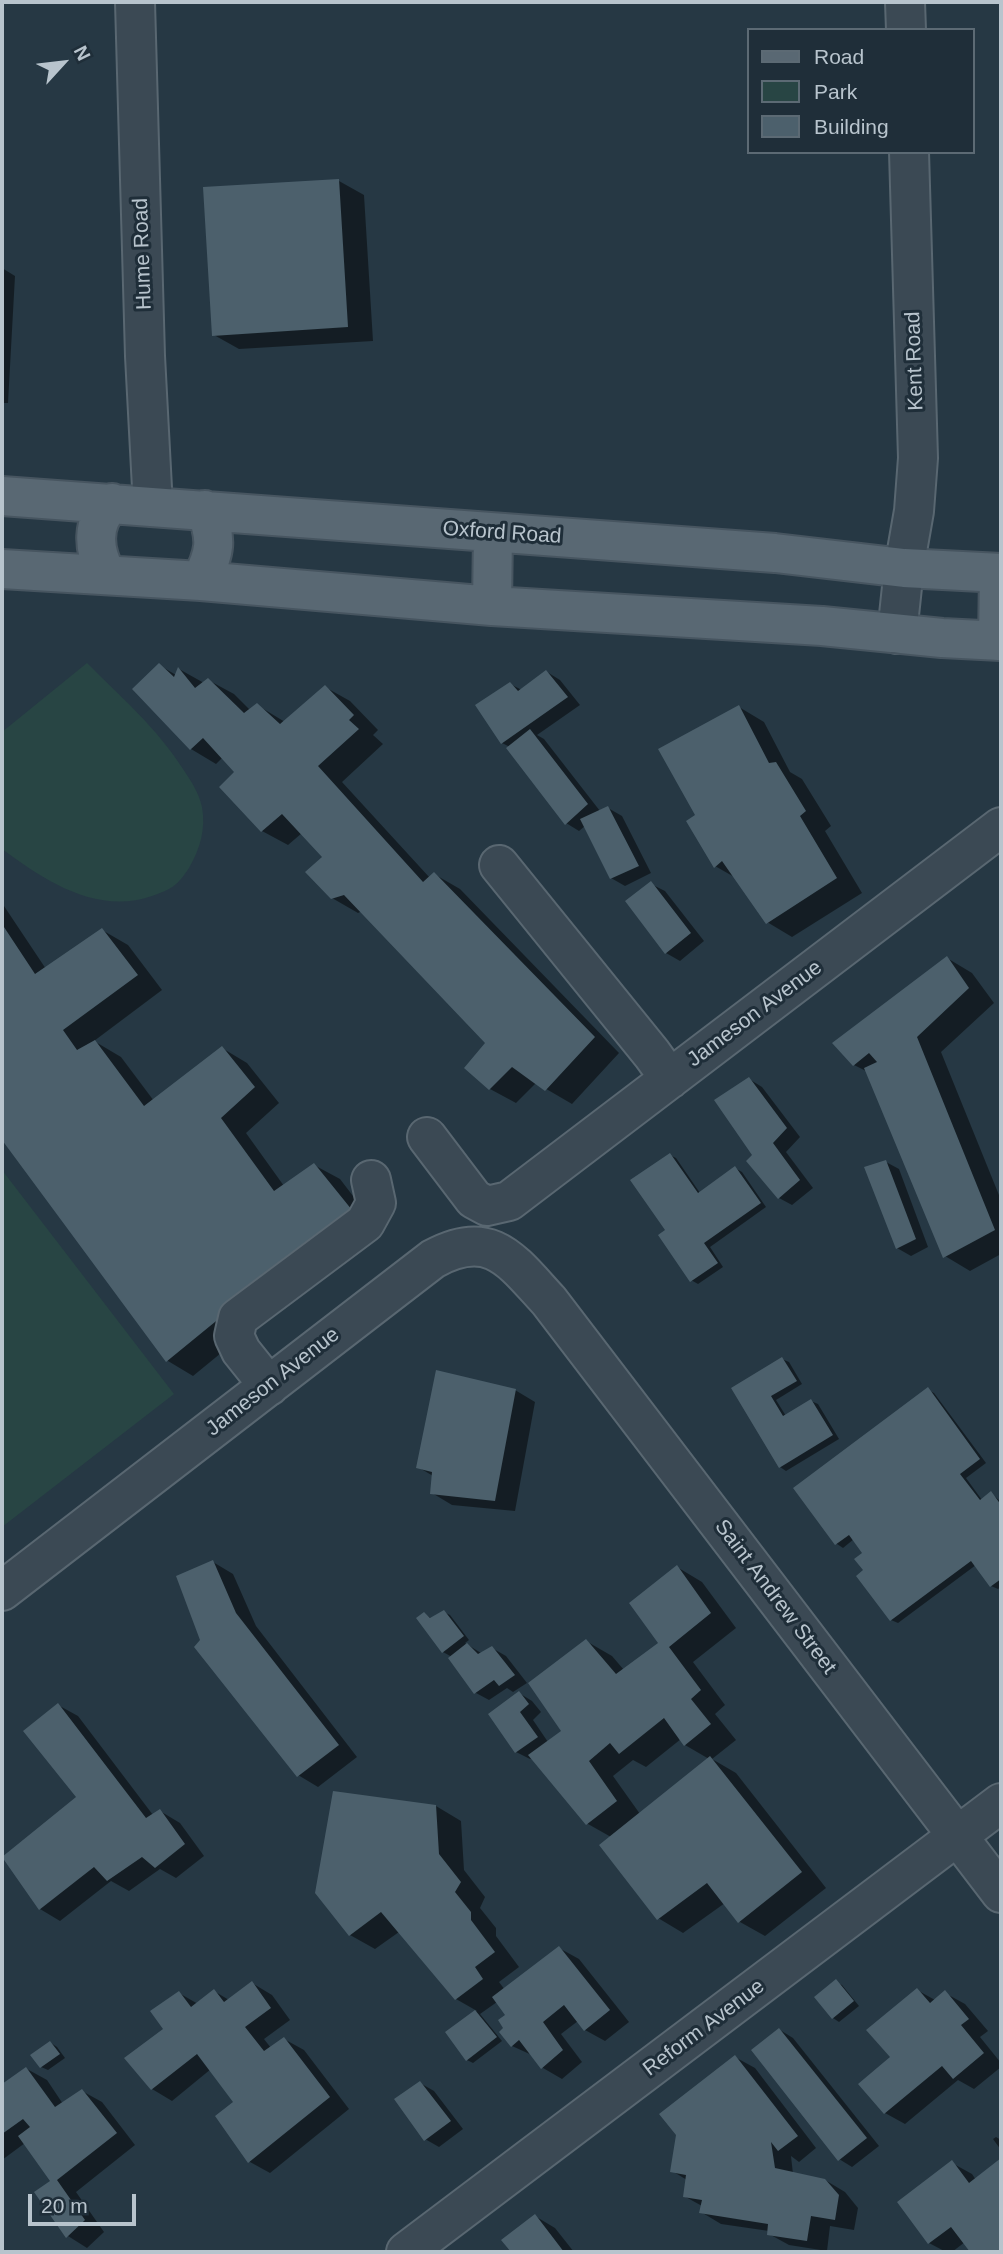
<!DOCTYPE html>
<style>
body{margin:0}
#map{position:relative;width:1003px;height:2254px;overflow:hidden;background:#263844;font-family:Arial,sans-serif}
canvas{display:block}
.frame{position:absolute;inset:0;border:4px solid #b8c4cd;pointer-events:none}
.legend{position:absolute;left:747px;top:28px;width:228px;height:126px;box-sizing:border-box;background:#1f2e39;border:2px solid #5c6a74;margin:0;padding:9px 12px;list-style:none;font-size:21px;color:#b8c4cd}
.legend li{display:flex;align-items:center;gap:14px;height:35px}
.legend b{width:35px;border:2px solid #5c6a74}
.north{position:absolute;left:28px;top:28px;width:70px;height:70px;-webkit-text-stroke:5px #1f2e39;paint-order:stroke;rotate:63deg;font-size:19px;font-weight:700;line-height:28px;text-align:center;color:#b8c4cd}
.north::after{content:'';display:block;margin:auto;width:24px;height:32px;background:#b8c4cd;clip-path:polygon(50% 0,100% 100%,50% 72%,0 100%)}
.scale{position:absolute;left:28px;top:2194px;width:108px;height:32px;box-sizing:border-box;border:4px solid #b8c4cd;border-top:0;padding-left:9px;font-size:21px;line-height:24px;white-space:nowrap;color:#b8c4cd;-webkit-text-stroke:5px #1f2e39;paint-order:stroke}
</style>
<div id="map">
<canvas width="1003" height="2254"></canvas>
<div class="frame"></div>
<ul class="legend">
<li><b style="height:9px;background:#596873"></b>Road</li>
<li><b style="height:19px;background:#284544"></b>Park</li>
<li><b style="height:19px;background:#4c606c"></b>Building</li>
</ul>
<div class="north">N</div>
<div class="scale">20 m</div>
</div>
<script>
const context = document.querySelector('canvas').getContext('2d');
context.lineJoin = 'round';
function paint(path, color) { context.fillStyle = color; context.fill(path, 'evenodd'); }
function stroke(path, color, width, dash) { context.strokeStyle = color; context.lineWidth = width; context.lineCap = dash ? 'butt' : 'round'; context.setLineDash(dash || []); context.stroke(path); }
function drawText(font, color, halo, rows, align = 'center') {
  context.font = font + ' Arial,sans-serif'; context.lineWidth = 6; context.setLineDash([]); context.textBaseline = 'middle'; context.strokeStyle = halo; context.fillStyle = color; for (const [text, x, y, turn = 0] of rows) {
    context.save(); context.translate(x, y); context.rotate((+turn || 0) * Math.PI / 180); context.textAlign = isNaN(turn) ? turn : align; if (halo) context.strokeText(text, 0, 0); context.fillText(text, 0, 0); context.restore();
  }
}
paint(new Path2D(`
 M87 663C121 697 157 728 183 769 191 781 199 793 202 807 206 829 200 849 189 868 177 886 172 889 152 896 97 915 45 881 2 849V732Z
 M2 1170 174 1394 2 1527Z`), '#284544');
paint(new Path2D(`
 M339 181 364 195 373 341 239 349 214 335Z
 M2 268 15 276 8 403H2Z
 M159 665 176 675 179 669 204 683 208 680 234 694 250 710 257 705 285 722 325 687 350 701 378 730 373 735 383 744 342 782 430 878 434 874 460 889 619 1053 572 1104 536 1083 516 1103 490 1089 487 1043 362 911 358 913 332 898 324 858 302 833 288 845 262 831 236 772 223 757 216 764 191 749Z
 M547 672 560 680 580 705 537 735 544 739 600 811 608 808 622 816 651 873 625 886 611 878 585 826 579 831 566 823 510 747 502 743 510 684 522 690Z
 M739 707 764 722 790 772 802 779 831 826 825 831 862 893 792 937 767 922 736 878 715 866 697 816Z
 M651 884 665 891 704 941 680 961 666 953Z
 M2 903 46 969 102 930 128 945 162 990 94 1041 121 1057 154 1101 222 1048 247 1063 279 1103 246 1133 284 1186 314 1165 340 1179 376 1226 193 1376 168 1361 2 1137Z
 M947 958 972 973 994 1003 941 1052 1001 1200V1254L970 1271 945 1256 868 1072 854 1065Z
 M749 1079 762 1087 800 1137 786 1152 813 1188 792 1205 779 1198 754 1155Z
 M670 1155 676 1158 700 1193 735 1168 742 1172 766 1207 710 1247 723 1267 698 1284 691 1280 667 1231Z
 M886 1162 899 1169 928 1247 911 1256 897 1248Z
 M782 1359 789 1362 802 1384 776 1400 786 1416 811 1401 818 1404 839 1439 786 1471 780 1467 733 1388Z
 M515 1390 535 1402 515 1511 452 1505 432 1493 433 1476 418 1467Z
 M928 1390 934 1393 986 1463 966 1478 982 1500 991 1493 1001 1502V1587L998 1589 991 1586 976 1565 898 1623 891 1620 865 1571V1553L854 1539 843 1548 837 1544 795 1489Z
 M213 1562 233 1574 256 1626 357 1757 318 1787 298 1775 202 1640Z
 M677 1567 702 1582 736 1628 693 1662 725 1705 715 1714 736 1740 712 1759 736 1773 826 1888 765 1936 740 1922 725 1903 683 1933 658 1918 611 1837 588 1824 532 1758 530 1759 516 1752 519 1693 532 1701 541 1712 533 1720 548 1742 564 1731 586 1641 612 1656 624 1670 660 1644ZM681 1739 685 1745 709 1759 640 1814 613 1776 633 1760 646 1767Z
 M444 1612 450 1615 469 1640 465 1643 481 1653 492 1648 506 1656 527 1683 513 1692 507 1688 489 1700 476 1693 452 1657 443 1652 425 1614 432 1619Z
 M58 1705 78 1716 153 1815 160 1811 180 1823 204 1856 176 1878 160 1869 129 1891 111 1881 60 1921 40 1909 78 1797Z
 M436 1806 461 1821 464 1870 485 1897 480 1908 496 1928V1936L519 1967 499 1982 505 1990 559 1948 579 1959 629 2022 605 2041 585 2030 578 2021 561 2034 582 2062 562 2079 543 2068 534 2056 512 2046 508 2016 497 2002 480 2014 502 2041 473 2063 467 2060 448 2032 477 2011 456 1999 399 1932 375 1949 350 1935Z
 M836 1982 842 1985 859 2006 839 2022 833 2018Z
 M252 1983 272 1995 290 2020 264 2039 271 2048 284 2039 304 2050 349 2109 270 2173 250 2162 217 2116 235 2102 211 2069 172 2101 152 2089 165 2030 179 1993 198 2004 214 1991 229 2000Z
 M917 1990 935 2000 945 1993 965 2004 988 2031 980 2037 1001 2063V2067L974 2089 958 2080 905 2124 885 2113 892 2058Z
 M780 2030 793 2038 879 2146 852 2167 839 2159Z
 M51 2043 57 2047 65 2058 48 2070 41 2067Z
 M735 2057 755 2068 816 2148 799 2162 791 2156 793 2174 825 2180 845 2192 858 2208 854 2230 830 2226 827 2251 789 2245 769 2234V2231L721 2224 701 2212 702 2206 684 2196 687 2180 672 2171Z
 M27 2069 47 2080 63 2104 82 2091 102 2102 135 2145 76 2192 104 2232 87 2248 68 2236 53 2182 25 2143 2 2160V2086Z
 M420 2083 434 2091 463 2129 439 2147 425 2139Z
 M996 2137 1001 2140V2150L993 2139Z
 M1001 2161V2252H972L965 2242 952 2252H946L929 2243 952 2163 972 2174 976 2180Z
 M535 2216 555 2228 574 2252H513L504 2240Z`), '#0007');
paint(new Path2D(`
 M339 179 348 327 212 336 203 187Z
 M159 663 174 677 178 667 195 688 208 678 244 713 257 703 280 724 325 685 354 715 349 720 359 729 318 766 423 882 434 872 595 1037 545 1091 512 1067 489 1090 464 1068 485 1043 344 895 331 899 305 872 322 857 282 814 261 832 219 787 234 772 203 738 190 750 132 689Z
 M546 670 568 697 501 744 475 705 510 682 518 691Z
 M739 705 769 763 776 762 806 811 800 816 837 878 766 924 722 861 714 868 686 821 695 815 658 749Z
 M530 729 588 804 565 825 506 748Z
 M608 806 639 866 610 879 580 819Z
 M651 881 691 933 665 954 625 901Z
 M2 924 35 974 102 928 138 975 63 1030 77 1050 95 1040 144 1106 222 1046 255 1087 221 1118 274 1191 314 1163 352 1210 166 1362 2 1140Z
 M947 956 969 988 917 1037 995 1230 943 1258 864 1068 877 1062 869 1053 853 1066 832 1043Z
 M749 1077 787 1128 773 1143 800 1180 778 1199 746 1161 752 1155 714 1100Z
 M670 1153 698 1193 735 1166 761 1203 704 1243 718 1263 690 1282 658 1235 665 1230 630 1180Z
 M886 1160 916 1239 896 1249 864 1167Z
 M782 1357 797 1381 771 1396 783 1416 811 1399 833 1435 779 1468 731 1388Z
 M436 1370 516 1389 495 1501 430 1494 432 1472 416 1468Z
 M928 1387 980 1459 960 1474 980 1500 991 1491 1001 1505V1579L990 1587 971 1561 890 1621 856 1576 863 1570 854 1559 862 1553 849 1535 835 1545 793 1488Z
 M213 1560 236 1613 339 1745 297 1777 194 1647 200 1640 176 1576Z
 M677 1565 711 1613 669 1647 701 1690 691 1699 711 1724 684 1746 664 1718 619 1754 610 1743 589 1761 617 1801 586 1825 528 1755 561 1731 528 1683 586 1639 616 1674 658 1643 629 1603Z
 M444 1610 464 1636 442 1653 416 1618 424 1612 430 1618Z
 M467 1643 478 1654 492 1646 515 1675 499 1686 494 1680 474 1694 448 1658Z
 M519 1691 529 1704 520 1712 538 1737 515 1753 488 1714Z
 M58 1703 146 1818 160 1809 185 1844 155 1868 142 1857 107 1881 94 1867 39 1910 2 1857 76 1797 23 1731Z
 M710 1756 802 1872 738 1923 707 1883 657 1920 599 1845Z
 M333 1791 436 1805 439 1854 461 1882 455 1892 471 1912V1920L495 1952 475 1967 483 1979 455 2000 381 1912 349 1936 315 1893Z
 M559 1946 610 2010 584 2031 564 2005 543 2022 563 2050 541 2069 519 2040 511 2047 499 2032 503 2028 498 2020 505 2015 492 1997Z
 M836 1979 854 2001 832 2019 814 1997Z
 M252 1981 271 2008 245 2027 264 2051 284 2037 330 2097 248 2163 215 2116 233 2102 197 2054 151 2090 124 2058 163 2029 150 2011 179 1991 191 2007 214 1989 224 2002Z
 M917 1988 930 2003 945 1990 969 2019 961 2025 984 2053 953 2079 942 2066 884 2114 858 2084 890 2057 866 2030Z
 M475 2010 497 2037 466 2061 445 2032Z
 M779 2028 867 2138 838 2161 751 2050Z
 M50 2041 60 2054 40 2068 30 2055Z
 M735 2055 798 2136 778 2151 771 2142 775 2168 825 2179 839 2195 835 2220 811 2216 807 2241 767 2235 768 2224 699 2213 702 2200 683 2197 686 2175 670 2172 676 2135 659 2114Z
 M26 2067 55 2107 82 2089 117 2133 57 2180 85 2220 66 2238 34 2192 50 2181 18 2136 30 2127 23 2119 2 2134V2084Z
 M420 2081 451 2121 424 2141 394 2099Z
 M1001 2158V2252H970L951 2227 928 2244 897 2202 952 2160 969 2183Z
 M535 2214 564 2252H511L501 2240Z`), '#4c606c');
const minor = new Path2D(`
 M135 2 145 356 153 507
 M905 2 906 30
 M897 634 904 568 914 511 918 458 909 152
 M499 865 652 1054 670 1079
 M427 1137 474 1199 487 1206 509 1201 1001 827
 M269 1386 241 1351 234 1336 238 1318 365 1223 376 1203 371 1180
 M2 1591 433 1259C491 1227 512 1261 549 1301L1001 1893
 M406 2252 1001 1803`);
const major = new Path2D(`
 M2 496 775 553 904 568 1001 573
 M2 569 201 581 492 606 822 626 942 638 1001 641
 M106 574C93 549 91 522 112 503
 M201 581C215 553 218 539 205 510
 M492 606 493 533
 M998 641 999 573`);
stroke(minor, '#596771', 42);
stroke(major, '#475560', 42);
stroke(minor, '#3b4954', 38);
stroke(major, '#596873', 38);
drawText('21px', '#b8c4cd', '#1f2e39', [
 ["Hume Road",143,254,-92],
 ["Kent Road",915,361,-92],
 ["Oxford Road",502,533,4],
 ["Jameson Avenue",755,1014,-37],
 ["Jameson Avenue",273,1382,-38],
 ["Saint Andrew Street",775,1597,53],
 ["Reform Avenue",704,2028,-37]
]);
</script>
